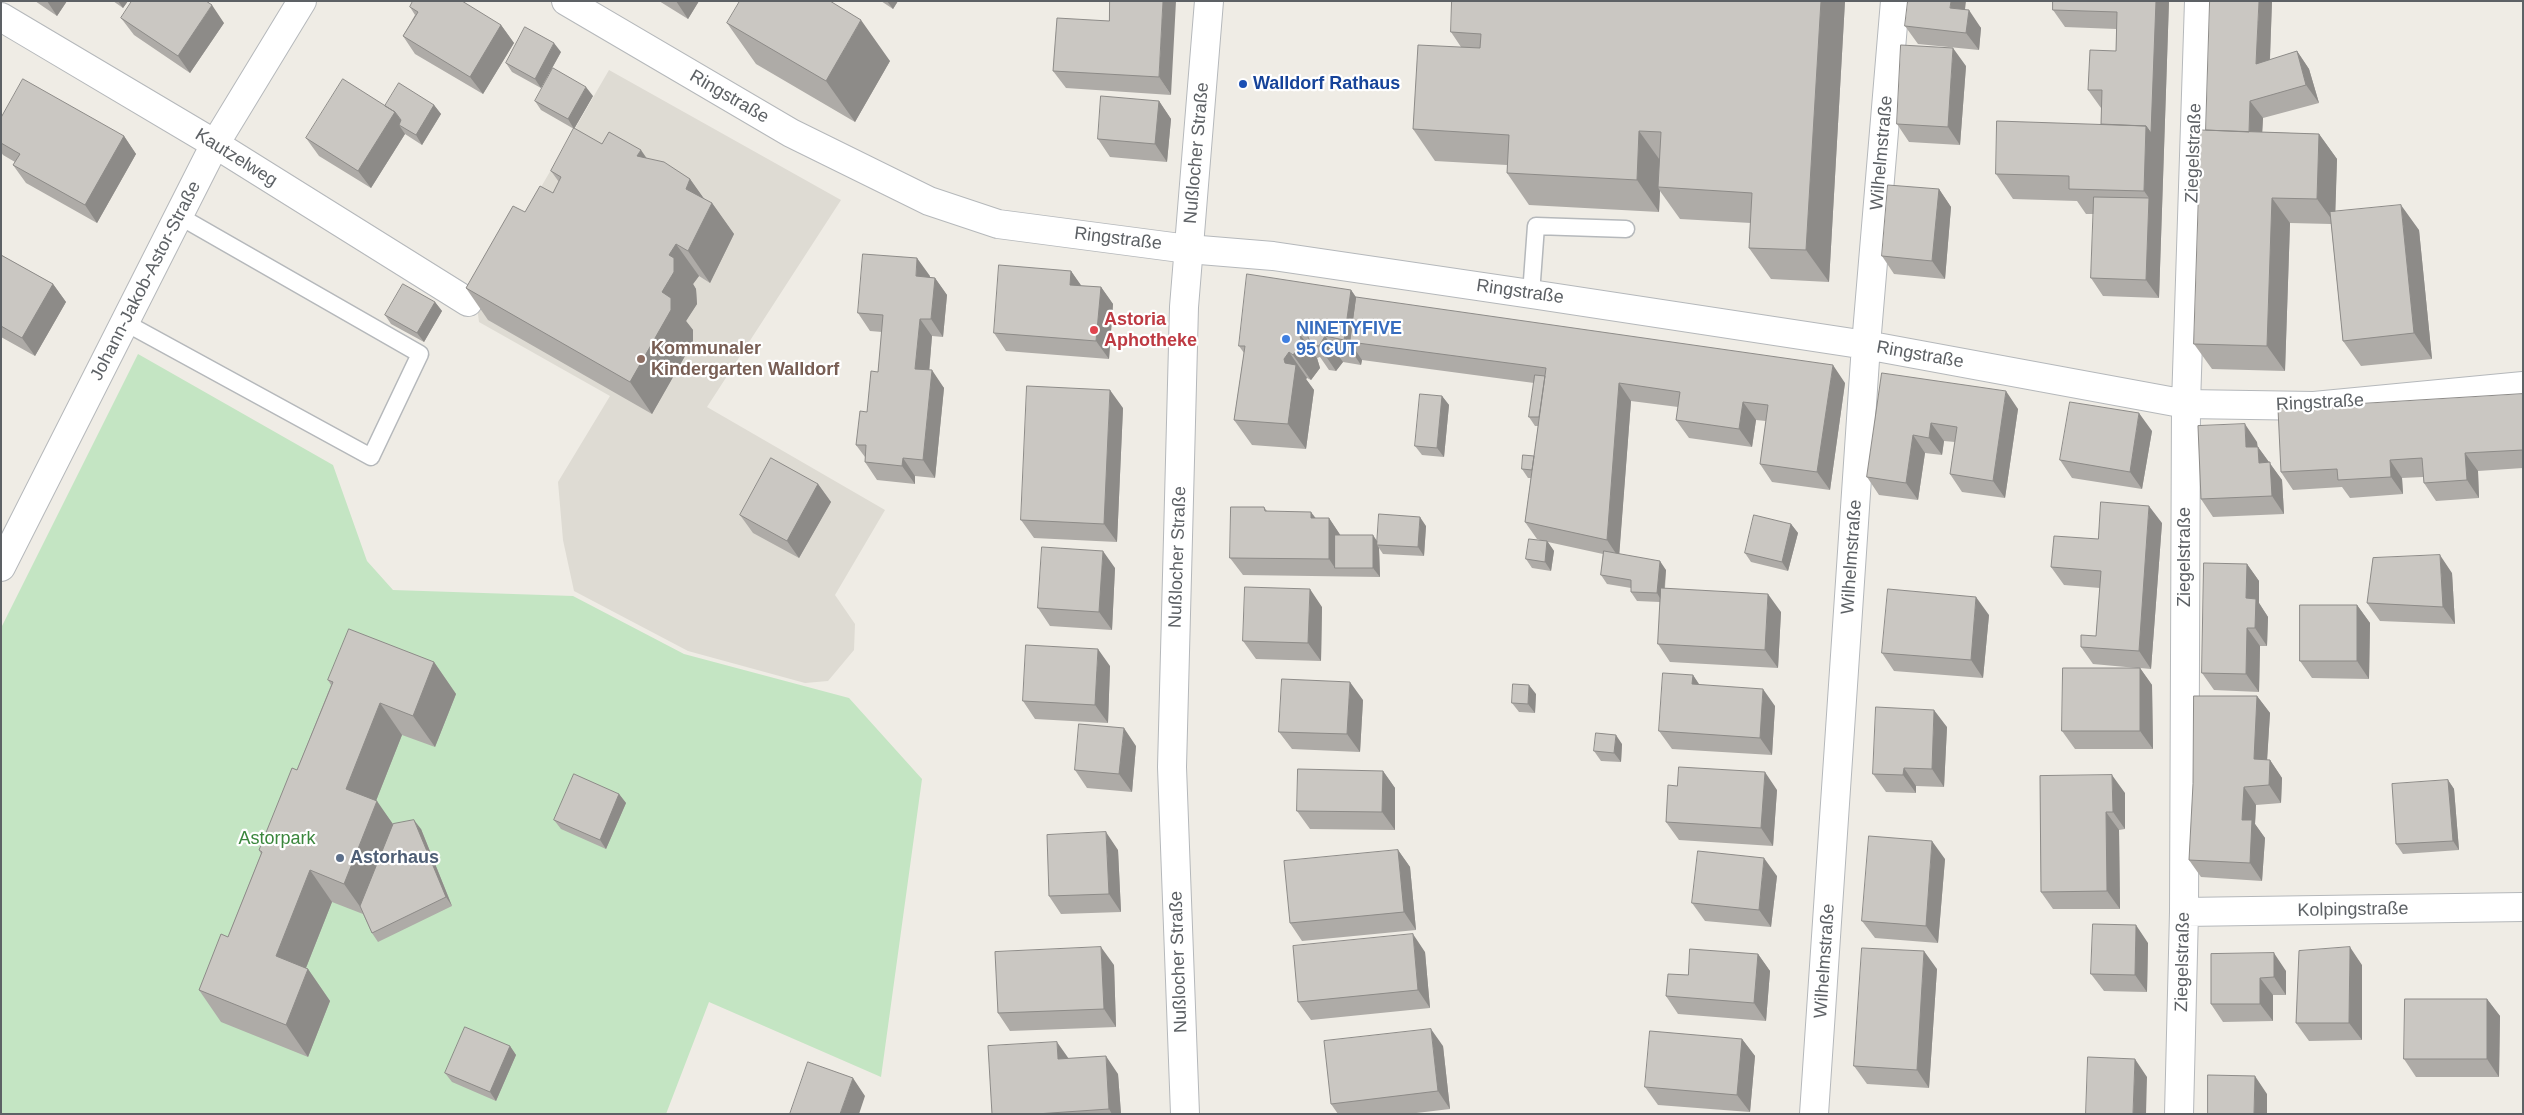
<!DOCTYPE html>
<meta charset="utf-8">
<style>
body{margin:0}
#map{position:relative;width:2524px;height:1115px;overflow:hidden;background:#efece5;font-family:Arial,sans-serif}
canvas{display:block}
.frame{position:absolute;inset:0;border:2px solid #5d6165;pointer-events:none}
</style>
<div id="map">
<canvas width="2524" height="1115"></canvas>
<div class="frame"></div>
</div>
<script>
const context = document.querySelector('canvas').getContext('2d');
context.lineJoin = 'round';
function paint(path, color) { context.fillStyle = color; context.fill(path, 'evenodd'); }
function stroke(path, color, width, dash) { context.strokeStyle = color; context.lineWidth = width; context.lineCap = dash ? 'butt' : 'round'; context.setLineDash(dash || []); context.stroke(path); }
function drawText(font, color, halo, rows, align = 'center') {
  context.font = font + ' Arial,sans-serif'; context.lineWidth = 4.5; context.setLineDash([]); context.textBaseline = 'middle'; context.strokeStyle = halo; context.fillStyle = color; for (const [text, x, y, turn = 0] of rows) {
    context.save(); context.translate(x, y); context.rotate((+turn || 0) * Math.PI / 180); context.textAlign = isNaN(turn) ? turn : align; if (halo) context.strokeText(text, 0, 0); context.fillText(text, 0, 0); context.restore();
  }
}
paint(new Path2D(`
 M609 70 841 200 707 407 885 510 835 595 855 624 854 650 828 681 805 683 688 651 574 591 563 540 558 482 610 396 479 322 476 299Z`), '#dedbd3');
paint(new Path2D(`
 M138 354 333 465 367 561 393 590 573 596 684 654 849 698 922 779 881 1077 709 1002 666 1114H1V628Z`), '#c4e5c3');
const service = new Path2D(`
 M1531 294 1536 226 1626 229
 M124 322 371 457 420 354 179 216`);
const minor = new Path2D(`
 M566 1 791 133 929 201 998 224 1188 249 1273 256 1531 294 1866 345 2186 404 2314 406 2523 386
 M1 17 215 144 468 302
 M1 567 215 144 302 1
 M2184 912 2523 907
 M1814 1114 1866 345 1895 1
 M2179 1114 2184 912 2186 404 2199 1`);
const tertiary = new Path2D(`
 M1185 1114 1172 767 1184 307 1209 1`);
stroke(service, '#b5b8bb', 19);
stroke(minor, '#b5b8bb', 30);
stroke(tertiary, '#b5b8bb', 30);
stroke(service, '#fff', 16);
stroke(minor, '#fff', 28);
stroke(tertiary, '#fff', 28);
paint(new Path2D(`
 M35 1H67L57 16Z
 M113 1H128L123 8Z
 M659 1H699L688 19Z
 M881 1H898L893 9Z
 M1110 1 1171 95 1066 88 1053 71 1109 21Z
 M1845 1 1829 282 1771 279 1749 248 1751 223 1680 219 1660 191 1659 212 1529 205 1507 173V165L1435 161 1413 129 1461 47 1451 32Z
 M2053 1H2169L2159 298 2103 296 2091 278 2094 214H2086L2077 201 2013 199 1996 174 2101 124 2102 108H2101L2088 90 2116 51V29L2065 27 2053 10Z
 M2272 1 2270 60 2297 51 2309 69 2319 103 2263 118 2262 132 2319 134 2337 159 2335 212 2419 230 2432 359 2361 366 2343 341 2331 224 2290 223 2285 371 2212 369 2194 344 2206 130Z
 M410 7 501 25 514 43 483 94 415 54 403 36 415 15Z
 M1965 10 1981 28 1979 50 1918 44 1905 26Z
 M121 18 224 23 190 73 134 35Z
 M727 23 890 61 855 122 756 64Z
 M561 52 541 88 512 72 506 63Z
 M1966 66 1960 145 1909 142 1897 124Z
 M593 96 574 129 541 110 535 101Z
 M1159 101 1171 119 1167 162 1110 157 1098 139Z
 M434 105 441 114 422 145 405 134 371 188 319 156 306 138 385 106Z
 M1 118 124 136 136 154 97 223 26 183 13 165 15 162 3 155 1 152Z
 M602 144 646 158 690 179 704 199 712 203 734 234 710 283 699 276 693 284 696 289 697 304 686 321 693 330V342L652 414 488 320 466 288 525 212 553 193 559 182 551 171Z
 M1939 189 1951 207 1945 279 1894 274 1882 256Z
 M1 255 53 284 66 302 35 356 1 337Z
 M1071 271 1081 286 1101 287 1113 304 1109 359 1006 351 994 333Z
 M930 276 929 277 935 278 947 295 943 337 932 336 929 370 944 388 935 478 915 476V484L877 480 865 462V457L856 445 867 412 878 372 882 332 870 331 858 313Z
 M1351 290 1356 297 1845 383 1830 490 1772 482 1760 464 1766 421 1756 420 1752 447 1689 438 1676 420 1678 407 1631 401 1619 554 1666 570 1665 588 1781 612 1778 668 1670 662 1658 644 1660 602 1637 601 1631 592V588L1607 584 1601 575 1603 554 1548 542 1554 551 1551 571 1532 568 1526 559 1543 541 1537 539 1525 522 1531 478H1528L1522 469 1534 456 1538 426H1535L1529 417 1534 383 1362 360 1361 365 1343 362 1336 371 1329 370 1320 357 1317 358 1320 368 1311 380 1307 378 1306 379 1314 390 1306 449 1252 445 1234 420 1244 353 1239 346Z
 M435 302 442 311 424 342 391 324 385 315Z
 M1882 373 2018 409 2005 498 1962 492 1950 474 1955 442 1944 441 1942 455 1925 453 1918 500 1879 495 1867 477Z
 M2523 394V468L2478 471 2479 498 2436 501 2424 483 2423 477 2402 478 2403 494 2350 498 2342 487 2293 490 2281 472Z
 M1442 396 1449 405 1444 457 1422 455 1415 446Z
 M1123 408 1117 542 1034 538 1021 520Z
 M2152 431 2142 489 2072 478 2060 460Z
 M2257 442 2258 447 2282 480 2284 514 2213 517 2201 499Z
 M818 484 831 502 799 558 753 533 740 515Z
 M1264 507 1267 511 1316 518H1329L1340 535 1377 541 1426 526 1424 556 1383 554 1379 548 1380 577 1243 575 1230 558Z
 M2162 523 2151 669 2140 668 2152 685 2153 749H2075L2062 731 2137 668 2093 664 2081 647 2096 636 2100 588 2064 585 2051 567 2098 539Z
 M1791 524 1798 533 1788 571 1751 562 1745 553Z
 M2247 564 2259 581V603L2268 617 2267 646H2260L2259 692 2214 690 2202 673Z
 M1115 568 1112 630 1050 626 1038 608Z
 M2452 573 2455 624 2380 621 2367 603Z
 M2357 605 2370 623 2369 679 2312 678 2300 661Z
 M1322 607 1321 661 1256 659 1243 641Z
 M1989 615 1983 678 1894 671 1882 653Z
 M434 662 456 694 435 747 402 735 376 801 393 824 421 829 452 906 378 942 372 933 363 914 332 902 306 968 308 969 330 1001 308 1057 221 1022 199 990 228 937 261 854 259 850 297 770 331 685 328 680Z
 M1110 666 1108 723 1035 719 1023 701Z
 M1693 675 1699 685 1775 706 1772 755 1672 749 1659 731Z
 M1536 694 1535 713 1519 712 1512 703Z
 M2257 696 2270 713 2267 760H2270L2282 778 2281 803 2256 805 2255 824 2265 838 2262 881 2201 877 2189 860Z
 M1363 700 1360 752 1292 749 1279 732Z
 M1947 727 1944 787 1916 786V793L1886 792 1873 774Z
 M1622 744 1621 762 1601 761 1594 751Z
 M1136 746 1132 792 1087 788 1075 770Z
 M1383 771 1395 788V830L1310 829 1297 811Z
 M2040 776 2125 793V829L2119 830 2120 909H2053L2041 892Z
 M2448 780 2454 789 2459 850 2403 854 2396 844Z
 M1677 786 1777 790 1773 846 1679 840 1666 822Z
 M619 794 626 803 606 849 561 829 554 820Z
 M1118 850 1121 912 1061 914 1049 896Z
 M1398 850 1410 867 1416 930 1302 941 1290 923Z
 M1945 859 1938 943 1875 938 1862 921Z
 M1777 876 1771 927 1705 921 1692 903Z
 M2148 943 2147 992 2104 991 2091 974Z
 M1425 952 1430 1008 1311 1020 1298 1002Z
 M1758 954 1770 971 1766 1021 1678 1014 1666 996 1688 975Z
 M2211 954 2286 971V995H2273V1021L2223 1022 2211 1004Z
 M1114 965 1116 1027 1010 1031 998 1013Z
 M2362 965V1040L2309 1041 2296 1023Z
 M1937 969 1929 1088 1867 1084 1854 1066Z
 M2487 999 2500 1016 2499 1077H2416L2404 1059Z
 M1742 1039 1755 1056 1750 1112 1658 1105 1645 1087Z
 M510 1046 516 1055 496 1101 452 1082 445 1073Z
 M1443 1046 1450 1109 1408 1114H1338L1331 1104Z
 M1069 1059 1118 1074 1121 1114H992Z`), '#aeaba7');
paint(new Path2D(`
 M47 1H67L57 16Z
 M118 1H128L123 8Z
 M676 1H699L688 19Z
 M887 1H898L893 9Z
 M1163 1H1176L1171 95 1159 77Z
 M1821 1H1845L1829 282 1806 250Z
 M1951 1H1966L1963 26 1950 8Z
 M2156 1H2169L2159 298 2146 280 2149 198 2144 191 2146 126Z
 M2259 1H2272L2269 82 2256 64Z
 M212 5 224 23 190 73 178 56Z
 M1969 10 1981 28 1979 50 1966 33Z
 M861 20 890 61 855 122 826 81Z
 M501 25 514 43 483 94 470 77Z
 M554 43 561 52 541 88 535 79Z
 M1953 48 1966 66 1960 145 1948 127Z
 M2297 51 2309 69 2319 103 2306 85Z
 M586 87 593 96 574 129 568 119Z
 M1159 101 1171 119 1167 162 1155 144Z
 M2250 101 2263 118 2261 157 2249 139Z
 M434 105 441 114 422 145 416 135Z
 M395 112 408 130 399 125 405 134 371 188 358 171Z
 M1639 131 1662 163 1658 187 1660 191 1659 212 1637 180Z
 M2319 134 2337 159 2335 224 2317 199Z
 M124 136 136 154 97 223 85 205Z
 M641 150 663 182 637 156Z
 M690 179 710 207 712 203 734 234 710 283 688 251 686 189Z
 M1939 189 1951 207 1945 279 1932 261Z
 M2272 198 2290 223 2285 371 2267 346Z
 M2401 205 2419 230 2432 359 2414 333Z
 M676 244 699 276 693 284 696 289 697 304 686 321 693 330V342L652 414 630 382 662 292 669 255Z
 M917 258 930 276 928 294 916 276Z
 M1071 271 1083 288 1070 285Z
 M935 278 947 295 943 337 931 319Z
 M53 284 66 302 35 356 22 338Z
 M1101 287 1113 304 1109 359 1096 341Z
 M1351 290 1368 315 1350 342 1362 360 1361 365 1344 340Z
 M435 302 442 311 424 342 417 333Z
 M920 319 932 336 928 386 915 369Z
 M1299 333 1317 358 1320 368 1311 380 1293 355Z
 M1325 336 1343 362 1336 371 1319 346Z
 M1289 352 1307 378 1306 379 1314 390 1306 449 1288 424 1284 359Z
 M1833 365 1845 383 1830 490 1817 472Z
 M932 370 944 388 935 478 923 460Z
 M1619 383 1631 401 1619 558 1607 540Z
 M1110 390 1123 408 1117 542 1104 524Z
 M2006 391 2018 409 2005 498 1993 481Z
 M1442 396 1449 405 1444 457 1437 448Z
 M1743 402 1756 420 1752 447 1739 429Z
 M2139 413 2152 431 2142 489 2130 472Z
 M1931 423 1944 441 1942 455 1929 438Z
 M2245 424 2257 442 2258 465 2246 447Z
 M1913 435 1925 453 1918 500 1906 483Z
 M2258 447 2282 480 2284 514 2272 496 2259 463Z
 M2465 453 2478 471 2479 498 2467 480Z
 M903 458 915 476V484L902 466Z
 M2390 460 2402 478 2403 494 2391 477Z
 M818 484 831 502 799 558 787 541Z
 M2149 506 2162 523 2151 669 2139 651Z
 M1311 512 1324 529 1311 518Z
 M1420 517 1426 526 1424 556 1418 547Z
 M1329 518 1341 536 1335 568 1329 559Z
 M1791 524 1798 533 1788 571 1782 562Z
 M1373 535 1379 544 1377 545 1379 548 1380 577 1373 568Z
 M1547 541 1554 551 1551 571 1545 562Z
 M1103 551 1115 568 1112 630 1099 612Z
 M2440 555 2452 573 2455 624 2443 607Z
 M1660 561 1666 570 1663 603 1657 593Z
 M2247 564 2259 581V603L2268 617 2267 646 2255 628 2246 598Z
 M1310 589 1322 607 1321 661 1308 643Z
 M1768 594 1781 612 1778 668 1765 650Z
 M1976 597 1989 615 1983 678 1971 660Z
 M2357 605 2370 623 2369 679 2357 661Z
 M2247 628 2260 646 2259 692 2246 674Z
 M1098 649 1110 666 1108 723 1095 705Z
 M434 662 456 694 435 747 413 716Z
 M2140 668 2152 685 2153 749 2140 731Z
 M1693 675 1705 693 1692 684Z
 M1350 682 1363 700 1360 752 1347 734Z
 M1529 685 1536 694 1535 713 1528 704Z
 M1763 689 1775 706 1772 755 1760 738Z
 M2257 696 2270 713 2266 777 2254 759Z
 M380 703 402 735 368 821 346 789Z
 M1934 710 1947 727 1944 787 1932 769Z
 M1124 728 1136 746 1132 792 1119 774Z
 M1616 735 1622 744 1621 762 1614 753Z
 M2270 760 2282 778 2281 803 2269 785Z
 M1904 768 1916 786V793L1903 775Z
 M1383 771 1395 788V830L1382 812Z
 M1765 772 1777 790 1773 846 1761 828Z
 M2112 775 2125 793V829L2113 812Z
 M2448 780 2454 789 2459 850 2453 841Z
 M2244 787 2256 805 2255 824 2265 838 2262 881 2250 863 2242 820Z
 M619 794 626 803 606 849 600 840Z
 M377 801 399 833 366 915 344 884Z
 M2106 812 2119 830 2120 909 2107 891Z
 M414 820 421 829 452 906 446 897Z
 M1106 832 1118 850 1121 912 1109 894Z
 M1932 841 1945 859 1938 943 1926 926Z
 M1398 850 1410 867 1416 930 1404 912Z
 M1764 858 1777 876 1771 927 1759 910Z
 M310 870 332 902 298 988 276 956Z
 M2136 925 2148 943 2147 992 2135 975Z
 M1413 934 1425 952 1430 1008 1418 990Z
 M1101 947 1114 965 1116 1027 1104 1009Z
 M2350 947 2362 965V1040L2349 1023Z
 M1924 951 1937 969 1929 1088 1917 1070Z
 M2274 953 2286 971V995L2274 977Z
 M1758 954 1770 971 1766 1021 1754 1003Z
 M308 969 330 1001 308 1057 286 1025Z
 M2260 978 2273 995V1021L2260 1004Z
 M2487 999 2500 1016 2499 1077 2487 1059Z
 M1431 1029 1443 1046 1450 1109 1438 1091Z
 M1742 1039 1755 1056 1750 1112 1737 1095Z
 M1057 1042 1069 1059H1058Z
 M510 1046 516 1055 496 1101 490 1092Z
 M1106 1056 1118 1074 1121 1114H1112L1109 1109Z
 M2135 1059 2147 1077 2146 1114H2133Z
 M2255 1076 2267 1094V1114H2254Z
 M853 1078 865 1096 859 1114H840Z`), '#8d8b88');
const building = new Path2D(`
 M132 1H206L212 5 178 56 121 18Z
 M413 1H462L501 25 470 77 403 36 418 12 410 7Z
 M740 1H830L861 20 826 81 727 23Z
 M1110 1H1163L1159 77 1053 71 1057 18 1109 21Z
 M1452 1H1821L1806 250 1749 248 1752 193 1658 187 1661 132 1639 131 1637 180 1507 173 1509 135 1413 129 1418 45 1480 48 1481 34 1451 32Z
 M1908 1H1951L1950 8 1969 10 1966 33 1905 26Z
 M2053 1H2156L2151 133 2146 126 2101 124 2102 90H2088L2090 50 2116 51 2117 12 2053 10Z
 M2210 1H2259L2256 64 2297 51 2306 85 2250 101 2249 132 2206 130Z
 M525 27 554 43 535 79 506 63Z
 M1901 45 1953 48 1948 127 1897 124Z
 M553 68 586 87 568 119 535 101Z
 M23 79 124 136 85 205 13 165 20 154 1 143V118Z
 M343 79 395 112 358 171 306 138Z
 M399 83 434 105 416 135 399 125 401 120 395 112 385 106Z
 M1101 96 1159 101 1155 144 1098 139Z
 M1997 121 2146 126 2144 191 2069 189V176L1996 174Z
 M574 128 602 144 609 132 641 150 637 156 664 162 690 179 686 189 712 203 688 251 676 244 669 255 674 258V272L662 292 671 298V310L630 382 466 288 513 206 525 212 540 186 553 193 561 177 551 171Z
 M2201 130 2319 134 2317 199 2272 198 2267 346 2194 344Z
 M1888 185 1939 189 1932 261 1882 256Z
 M2094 197 2149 198 2146 280 2091 278Z
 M2401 205 2414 333 2343 341 2330 212Z
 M863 254 917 258 916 276 935 278 931 319H920L915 369 932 370 923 460 903 458 902 466 865 462 866 445H856L860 411 867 412 871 371 878 372 883 315 858 313Z
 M1 255 53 284 22 338 1 326Z
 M999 265 1071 271 1070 285 1101 287 1096 341 994 333Z
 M1247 274 1351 290 1344 340 1325 336 1319 346 1312 345 1305 331 1299 333 1302 343 1293 355 1289 352 1284 359 1285 363 1296 365 1288 424 1234 420 1245 346H1239Z
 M403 284 435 302 417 333 385 315Z
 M1356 297 1833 365 1817 472 1760 464 1768 405 1743 402 1739 429 1676 420 1680 392 1619 383 1607 540 1525 522 1546 368 1350 342Z
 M1882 373 2006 391 1993 481 1950 474 1957 427 1931 423 1929 438 1913 435 1906 483 1867 477Z
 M1535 375 1545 376 1539 417H1529Z
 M1027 386 1110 390 1104 524 1021 520Z
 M1420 394 1442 396 1437 448 1415 446Z
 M2523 394V450L2465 453 2467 480 2424 483 2422 458 2390 460 2391 477 2338 480 2337 469 2281 472 2278 409Z
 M2070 402 2139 413 2130 472 2060 460Z
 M2245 424 2246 447H2258L2259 463 2270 462 2272 496 2201 499 2198 426Z
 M1523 455 1534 456 1532 470 1522 469Z
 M771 458 818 484 787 541 740 515Z
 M2101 502 2149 506 2139 651 2081 647V635L2096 636 2101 571 2051 567 2054 536 2098 539Z
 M1231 507H1264L1265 511 1311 512V518H1329V559L1230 558Z
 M1379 514 1420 517 1418 547 1377 545Z
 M1754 515 1791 524 1782 562 1745 553Z
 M1335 535H1373V568H1335Z
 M1529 539 1547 541 1545 562 1526 559Z
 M1042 547 1103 551 1099 612 1038 608Z
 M1604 551 1660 561 1657 593 1631 592V580L1601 575Z
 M2440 555 2443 607 2367 603 2373 558Z
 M2204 563 2247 564 2246 598 2256 599 2255 628H2247L2246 674 2202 673Z
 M1245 587 1310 589 1308 643 1243 641Z
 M1661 588 1768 594 1765 650 1658 644Z
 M1888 589 1976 597 1971 660 1882 653Z
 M2300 605H2357V661H2300Z
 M349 629 434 662 413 716 380 703 346 789 377 801 344 884 310 870 276 956 308 969 286 1025 199 990 221 934 228 937 262 852 259 850 292 768 297 770 333 682 328 680Z
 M1026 645 1098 649 1095 705 1023 701Z
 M2063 668H2140V731H2062Z
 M1663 673 1693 675 1692 684 1763 689 1760 738 1659 731Z
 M1282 679 1350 682 1347 734 1279 732Z
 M1513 684 1529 685 1528 704 1512 703Z
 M2194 696H2257L2254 759 2270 760 2269 785 2244 787 2242 820H2252L2250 863 2189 860 2193 784Z
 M1876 707 1934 710 1932 769 1904 768 1903 775 1873 774Z
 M1079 724 1124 728 1119 774 1075 770Z
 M1596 733 1616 735 1614 753 1594 751Z
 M1679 767 1765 772 1761 828 1666 822 1668 785 1677 786Z
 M1298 769 1383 771 1382 812 1297 811Z
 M574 774 619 794 600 840 554 820Z
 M2112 775 2113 812H2106L2107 891 2041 892 2040 776Z
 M2448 780 2453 841 2396 844 2392 784Z
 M414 820 446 897 372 933 360 906 393 824Z
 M1106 832 1109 894 1049 896 1047 835Z
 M1869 836 1932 841 1926 926 1862 921Z
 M1398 850 1404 912 1290 923 1284 861Z
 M1698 851 1764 858 1759 910 1692 903Z
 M2093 924 2136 925 2135 975 2091 974Z
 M1413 934 1418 990 1298 1002 1293 946Z
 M1101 947 1104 1009 998 1013 995 952Z
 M2350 947 2349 1023H2296L2299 951Z
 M1862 948 1924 951 1917 1070 1854 1066Z
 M1690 949 1758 954 1754 1003 1666 996 1668 974 1688 975Z
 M2274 953V977L2260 978V1004H2211V954Z
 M2405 999H2487V1059H2404Z
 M465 1027 510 1046 490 1092 445 1073Z
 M1431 1029 1438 1091 1331 1104 1324 1041Z
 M1650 1031 1742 1039 1737 1095 1645 1087Z
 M1057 1042 1058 1059 1106 1056 1109 1109 1036 1114H992L988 1046Z
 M2088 1057 2135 1059 2133 1114H2086Z
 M808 1062 853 1078 840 1114H790Z
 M2208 1075 2255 1076 2254 1114H2208Z`);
paint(building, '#cac7c2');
stroke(building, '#8d8b88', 1);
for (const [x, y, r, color] of [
 [1243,84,5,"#1a4fb4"],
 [1094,330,5,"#e0444e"],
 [1286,339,5,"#3f7fe0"],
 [641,359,5,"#8d6e63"],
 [340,858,5,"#5c6f8a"]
]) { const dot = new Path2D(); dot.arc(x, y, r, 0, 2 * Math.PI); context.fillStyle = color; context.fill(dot); stroke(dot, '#fff', 2); }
drawText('bold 18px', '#164399', '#fff', [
 ["Walldorf Rathaus",1253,84]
], 'left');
drawText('18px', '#5d6165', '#fff', [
 ["Ringstraße",729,97,30],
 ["Nußlocher Straße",1197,153,-85],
 ["Wilhelmstraße",1882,153,-85],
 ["Ziegelstraße",2194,153,-88],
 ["Kautzelweg",236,158,32],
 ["Ringstraße",1118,239,7],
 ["Johann-Jakob-Astor-Straße",146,281,-63],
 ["Ringstraße",1520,292,8],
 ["Ringstraße",1920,355,10],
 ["Ringstraße",2320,403,-3],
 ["Nußlocher Straße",1178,557,-88],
 ["Wilhelmstraße",1852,557,-86],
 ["Ziegelstraße",2185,557,-90],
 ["Kolpingstraße",2353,910,-1],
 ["Wilhelmstraße",1825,961,-86],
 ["Nußlocher Straße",1179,962,-92],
 ["Ziegelstraße",2183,962,-89]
]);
drawText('bold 18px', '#be3a42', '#fff', [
 ["Astoria",1104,320],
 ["Aphotheke",1104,341]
], 'left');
drawText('bold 18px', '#366cbe', '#fff', [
 ["NINETYFIVE",1296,329],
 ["95 CUT",1296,350]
], 'left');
drawText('bold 18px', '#785e54', '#fff', [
 ["Kommunaler",651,349],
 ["Kindergarten Walldorf",651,370]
], 'left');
drawText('18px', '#3a863c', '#fff', [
 ["Astorpark",277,839]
]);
drawText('bold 18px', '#4e5e75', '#fff', [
 ["Astorhaus",350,858]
], 'left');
</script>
